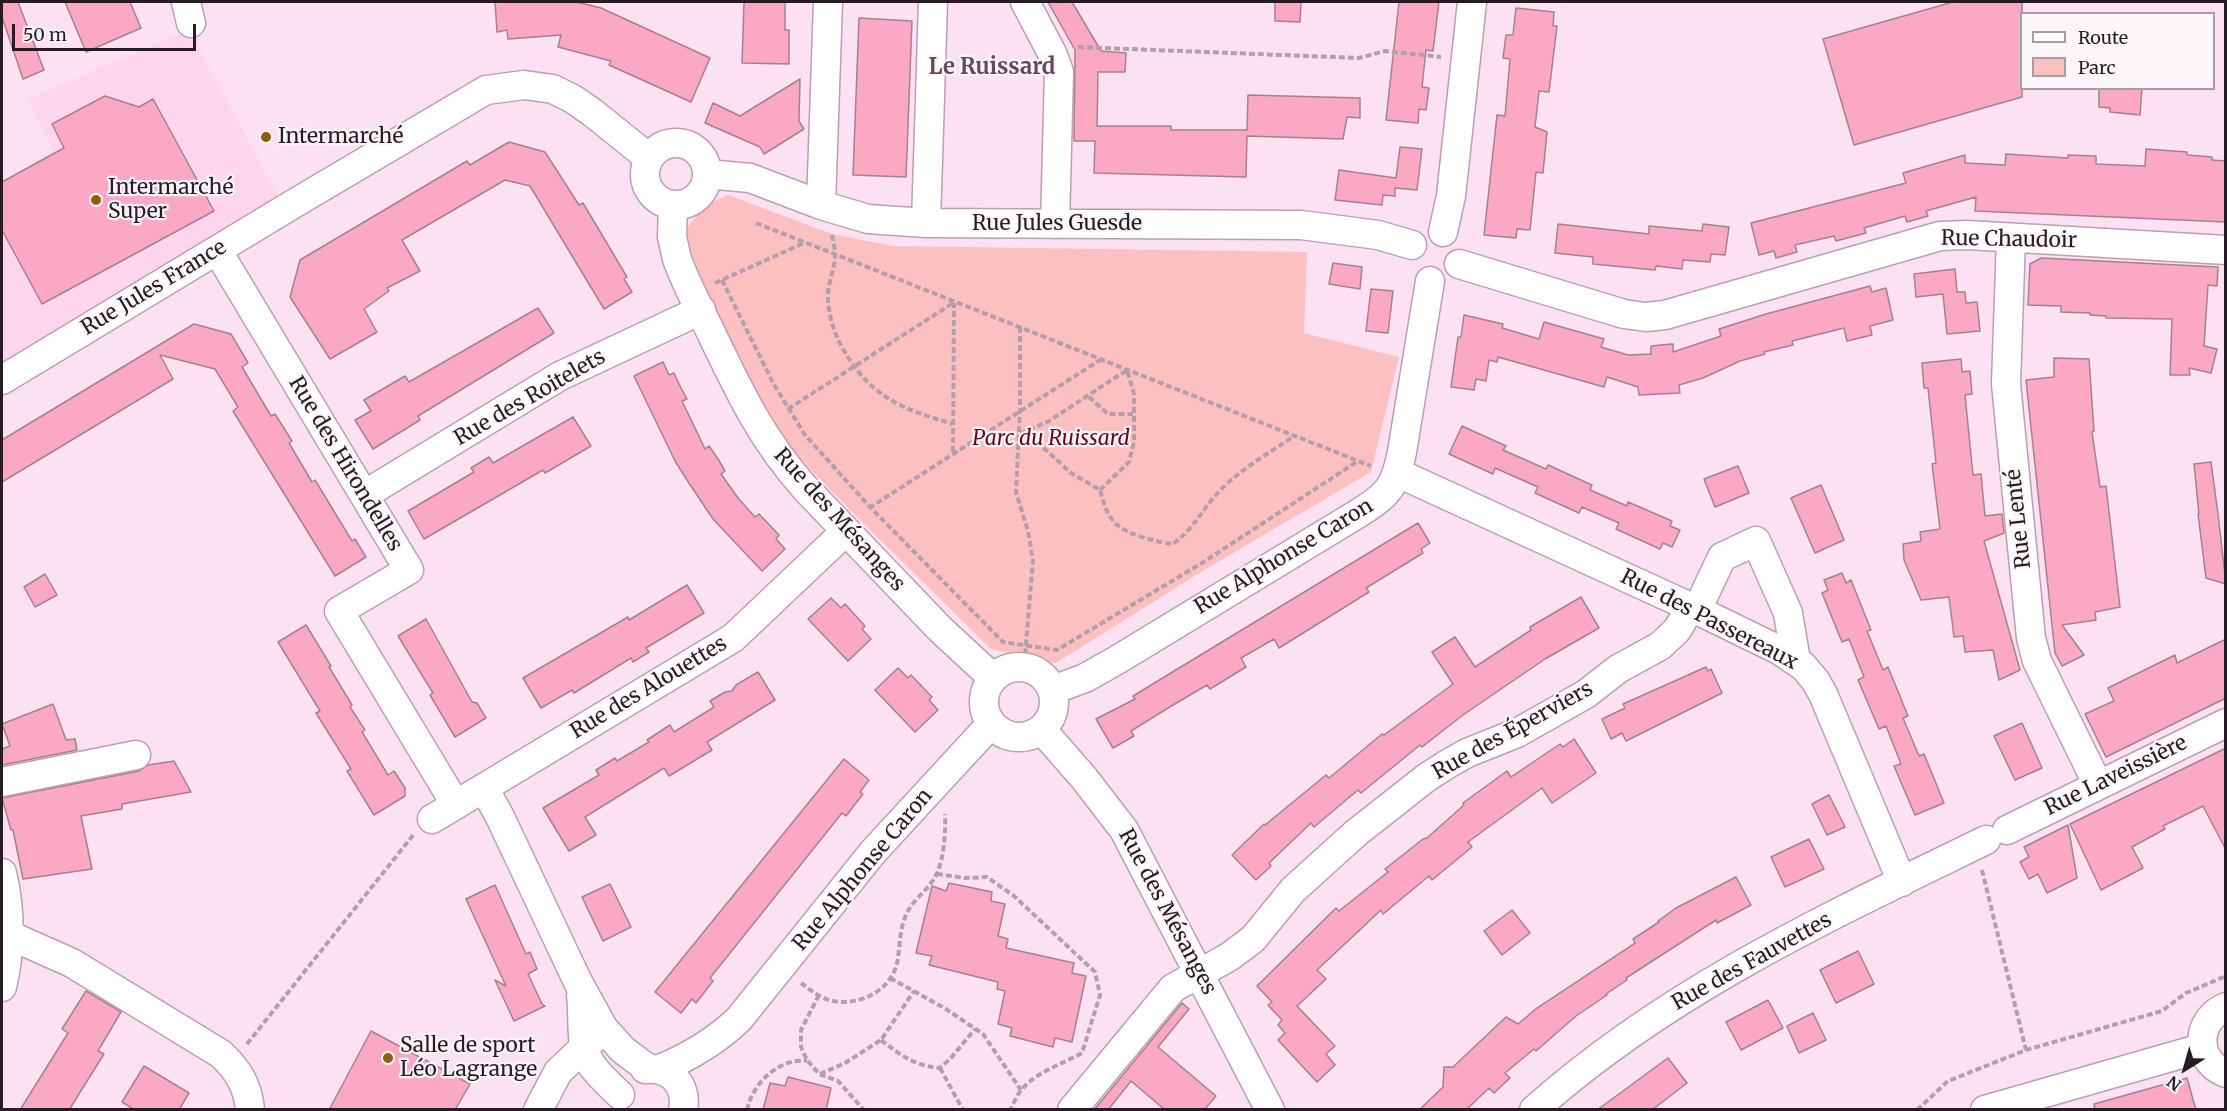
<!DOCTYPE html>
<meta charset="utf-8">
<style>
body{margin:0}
#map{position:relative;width:2227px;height:1111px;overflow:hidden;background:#fce1f2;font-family:Merriweather,serif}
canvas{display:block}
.frame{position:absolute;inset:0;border:3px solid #281c24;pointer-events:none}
.legend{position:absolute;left:2020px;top:12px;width:195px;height:78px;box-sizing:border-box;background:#fcf5f9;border:2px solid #a79ea4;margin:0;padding:8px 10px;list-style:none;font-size:18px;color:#281c24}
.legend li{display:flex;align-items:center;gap:12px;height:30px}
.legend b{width:30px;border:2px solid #a79ea4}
.north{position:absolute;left:2155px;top:1039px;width:60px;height:60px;-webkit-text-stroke:4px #fcf5f9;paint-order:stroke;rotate:217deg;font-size:16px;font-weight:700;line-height:24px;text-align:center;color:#281c24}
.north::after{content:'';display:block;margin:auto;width:21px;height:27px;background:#281c24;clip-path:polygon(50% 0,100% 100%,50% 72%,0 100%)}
.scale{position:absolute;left:12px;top:24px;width:184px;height:27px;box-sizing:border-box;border:3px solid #281c24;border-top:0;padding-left:8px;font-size:18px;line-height:21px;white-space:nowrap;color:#281c24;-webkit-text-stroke:4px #fcf5f9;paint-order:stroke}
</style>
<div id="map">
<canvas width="2227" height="1111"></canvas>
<div class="frame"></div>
<ul class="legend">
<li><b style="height:8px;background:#fff"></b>Route</li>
<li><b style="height:16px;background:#fdc0c1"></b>Parc</li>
</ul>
<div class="north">N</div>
<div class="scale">50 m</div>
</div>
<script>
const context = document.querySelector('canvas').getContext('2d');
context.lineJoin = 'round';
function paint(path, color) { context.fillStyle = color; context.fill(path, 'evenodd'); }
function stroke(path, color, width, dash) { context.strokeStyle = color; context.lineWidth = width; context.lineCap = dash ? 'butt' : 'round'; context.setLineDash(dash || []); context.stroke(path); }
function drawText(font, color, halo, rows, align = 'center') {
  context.font = font + ' Merriweather,serif'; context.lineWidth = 4.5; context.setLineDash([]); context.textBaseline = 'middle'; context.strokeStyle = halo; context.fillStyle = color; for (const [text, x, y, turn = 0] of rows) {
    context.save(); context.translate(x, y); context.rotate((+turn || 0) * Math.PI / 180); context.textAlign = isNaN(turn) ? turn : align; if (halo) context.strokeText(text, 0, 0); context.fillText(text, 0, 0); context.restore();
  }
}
paint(new Path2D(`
 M189 30 278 195 2 362V182L53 151 28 99Z`), '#fdd5ef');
paint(new Path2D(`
 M728 195 832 234 893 246 1307 252 1304 333 1399 357 1371 472 1206 569 1056 663 991 649 858 518 780 438 686 257 687 228 704 206Z`), '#fdc0c1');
const building = new Path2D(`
 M2 2H18L44 70 23 79 2 17Z
 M65 2H130L141 28 86 52Z
 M495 2H577L601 8 710 58 691 102 609 65 611 61 558 47 561 35 508 39 507 30 497 32Z
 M744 2H785V30H789V64L742 63Z
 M1048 2H1072L1101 51 1126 53 1125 72H1098L1097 126H1171V130H1247L1248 95 1360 98V118L1347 117 1343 139 1247 136 1246 177 1094 173 1095 141H1074L1075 50Z
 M1275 2H1301L1300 22 1275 21Z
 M1399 2H1439L1433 51 1426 50 1422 87 1429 88 1426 110 1419 109 1418 123 1386 120Z
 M1953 2H2022V97L1854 145 1823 39Z
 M1516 8 1554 12 1553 26H1557L1549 92 1539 91 1535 127 1547 132 1543 173 1536 172 1530 230 1517 229 1516 238 1484 235 1497 115 1505 116 1510 59 1503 58 1506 35H1513Z
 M859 18 912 21 906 177 853 175Z
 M800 79 799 121 804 129 764 154 760 147 705 123 713 103 740 116Z
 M2099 88H2142L2140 115 2110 112V108L2099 107Z
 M105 96 139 107 153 99 214 211 42 304 2 230V182L64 148 52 124Z
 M509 142 545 152 579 205 583 203 627 277 624 279 632 292 604 309 530 186 505 180 402 240 420 271 387 288 389 291 364 309 377 332 330 359 290 297 300 260 467 161 470 165Z
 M1400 147 1422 149 1417 190 1395 188V196L1383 195 1382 205 1335 200 1339 170 1396 178Z
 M2146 149 2187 152V155L2212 157V160L2226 161V222L1975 211 1976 197 1926 211 1928 216 1907 222 1905 216 1864 228 1866 233 1836 241 1834 236 1795 245 1797 252 1776 258 1774 251 1759 255 1751 223 1906 183 1903 173 1965 155V163L2005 165 2006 154 2068 158V155L2096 156V164L2145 166Z
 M1558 224 1649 234V226L1702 231 1703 224 1729 227 1725 255 1711 254 1710 262 1683 260 1682 269 1656 266 1655 270 1593 264V257L1555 253Z
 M2041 258 2218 267 2217 286 2208 285 2204 346 2217 349 2211 373 2189 368 2190 375H2170L2172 319 2106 318V316L2090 315V313L2061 312V306L2028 305 2030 264Z
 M1333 263 1362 267 1360 289 1329 284Z
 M1955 269 1957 292H1965L1966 303 1977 302 1980 331 1947 334 1943 294 1916 297 1914 274Z
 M1870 286 1872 292 1886 288 1893 320 1870 326 1872 335 1847 341 1844 328 1792 341 1793 345 1764 352 1765 354 1740 361 1703 378 1679 385 1680 393 1639 395 1638 387 1607 377 1604 387 1498 357 1497 362 1489 360 1486 381 1476 379 1474 390 1451 387 1458 337H1461L1464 315 1503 324 1502 328 1539 339 1544 322 1604 339 1601 347 1628 355 1651 354V346L1661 345 1673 344V352L1721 336 1719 329 1766 314Z
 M1371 289 1393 291 1388 333 1366 331Z
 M538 308 554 333 418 416 420 420 373 449 355 420 371 411 364 400 405 376 409 382Z
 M194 324 231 334 248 363 242 367 271 416 275 414 292 441 289 443 312 482 315 480 352 541 355 539 366 557 335 576 233 411 238 407 215 369 160 355 173 379 2 482V440Z
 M2054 358 2089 359 2094 431 2092 432 2100 487 2106 486 2120 607 2095 612 2096 620 2062 625 2084 655 2062 666 2055 653 2026 380 2054 377Z
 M1961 359 1962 372 1970 371 1972 394 1965 395 1973 475 1981 474 1985 516 2002 514 2004 533 1984 541 2020 670 1999 680 1993 650 1965 652 1963 636 1954 637 1949 597 1921 600 1904 560 1903 544 1921 541 1920 532 1940 529 1932 464 1936 463 1932 425 1928 388H1924L1922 363Z
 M663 362 669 375 674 373 680 386 687 399 682 401 705 449 709 446 718 459 725 471 721 474 738 498 755 517 759 514 779 535 776 539 785 549 762 571 713 519 687 480 675 461 634 376Z
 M573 417 591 446 545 473 543 470 424 539 408 511 474 472 471 468 489 457 493 463Z
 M1462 426 1506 446 1503 450 1546 469 1548 465 1592 485 1590 490 1627 506 1628 502 1672 521 1670 526 1680 530 1672 547 1663 543 1660 549 1616 529 1619 523 1582 507 1579 513 1535 493 1538 487 1495 468 1493 474 1449 454Z
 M2211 462 2218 514 2226 584 2206 578 2198 514H2199L2194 464Z
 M1738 466 1749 493 1715 507 1704 479Z
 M1821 485 1844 540 1815 553 1791 498Z
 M1418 523 1430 543 1421 549 1423 553 1366 588 1369 592 1279 648 1274 639 1241 658 1246 667 1210 689 1207 685 1168 708 1131 731 1134 736 1113 748 1096 719 1135 699 1133 696Z
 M1842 573 1846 583 1851 580 1871 630 1867 631 1883 670 1888 667 1908 716 1903 718 1919 756 1924 754 1944 803 1915 815 1894 766 1901 764 1886 726 1879 729 1858 680 1864 677 1849 639 1842 642 1822 593 1828 590 1824 580Z
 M45 574 57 595 35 607 24 587Z
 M687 585 704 613 646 648 649 652 633 662 631 658 574 693 572 690 541 708 523 678 628 617 629 620Z
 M1581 597 1599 628 1545 659 1463 715 1422 747 1420 745 1361 793 1358 790 1314 827 1311 823 1269 863 1271 866 1256 880 1232 855 1264 824 1265 825 1326 775 1329 778 1382 734 1384 735 1453 684 1432 652 1455 637 1475 667 1531 630 1530 627Z
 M831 598 841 608 845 604 865 626 862 629 871 639 848 661 808 619Z
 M426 619 472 702 477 703 486 718 455 737 430 695 433 693 398 636Z
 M306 625 331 666 329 667 352 705 350 707 365 730 362 732 388 775 394 771 405 788V796L374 815 347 771 351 769 316 713 320 711 278 642Z
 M2226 639V698L2106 757 2085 714 2114 701 2108 688 2175 655 2177 663Z
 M1706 667 1708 671 1711 669 1722 693 1626 741 1622 733 1611 739 1602 719 1625 708 1623 704Z
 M898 668 908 678 911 675 932 697 929 700 938 710 915 732 875 690Z
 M758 672 775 700 707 742 712 750 669 776 664 768 585 817 596 835 569 851 543 808 599 775 596 770 615 758 617 761 649 742 647 740 670 725 674 732 714 707 710 701 725 692 732 691 736 685Z
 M53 704 66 740 75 739 77 750 2 765V749L10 746 2 724Z
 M2022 723 2042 768 2015 780 1994 736Z
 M1574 739 1596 773 1552 803 1542 788 1468 842 1472 847 1432 880 1429 876 1383 914 1381 910 1317 970 1326 979 1297 1006 1335 1046 1326 1054 1335 1065 1317 1082 1278 1040 1285 1033 1278 1025 1282 1020 1268 1005 1272 1002 1257 986 1336 908 1339 911 1388 872 1385 869 1423 839 1427 838 1464 805 1463 803 1507 771 1511 777 1560 744 1563 747Z
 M2226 748V850L2203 806 2163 826 2165 829 2132 847 2143 868 2101 890 2070 824Z
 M844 759 869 780 860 792 863 794 846 816 842 813 710 978 713 981 696 1003 692 999 681 1013 655 992Z
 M174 761 191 792 122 804V809L81 816 92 869 23 879 13 830H11L2 798 139 771 148 765Z
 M1829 795 1845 827 1827 835 1812 804Z
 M2068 825 2077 878 2047 893 2038 874 2029 879 2020 862 2029 857 2024 847Z
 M1809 839 1824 869 1785 887 1771 857Z
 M1736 877 1751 905 1717 923 1716 920 1626 978 1627 980 1606 994 1607 995 1576 1016 1536 1051 1534 1049 1505 1073 1510 1078 1494 1093 1489 1088 1466 1110H1419L1443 1087 1444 1067H1453L1506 1017 1518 1024 1537 1008 1635 943 1633 939 1659 922 1658 921 1676 908Z
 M949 883 992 892 991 901 1005 904 998 936 1008 939 1006 948 1074 963 1072 973 1086 976 1072 1042 1055 1038 1053 1047 1010 1036 1012 1028 998 1024 1005 991 997 989 998 982 929 965 932 956 916 953 932 886 946 891Z
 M610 884 631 927 603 941 582 897Z
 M495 885 526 954 530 952 537 969 528 974 542 1004 545 1006 514 1021 495 980 506 986 466 899Z
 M1512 910 1530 933 1502 955 1484 931Z
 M1858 951 1874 984 1836 1003 1820 970Z
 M86 991 121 1012 98 1051 104 1054 69 1110H20L68 1033 62 1029Z
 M1768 1000 1783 1028 1741 1050 1726 1022Z
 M1182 1003 1189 1009 1158 1047 1216 1096 1204 1110H1165L1131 1081 1108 1110H1094Z
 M1813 1013 1826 1040 1799 1053 1787 1026Z
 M371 1031 470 1084 455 1110H329Z
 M1668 1058 1687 1083 1652 1110H1597Z
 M144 1066 189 1093 179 1110H135L122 1102Z
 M788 1077 831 1088 826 1110H763L770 1083 785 1086Z
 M2187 1078 2196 1110H2095L2094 1104Z`);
paint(building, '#faa8c4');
stroke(building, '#a5818c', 1.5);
const minor = new Path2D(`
 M186 2 191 23
 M1025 2 1053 55 1059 72 1055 224
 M645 174a31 31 0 1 1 62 0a31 31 0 1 1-62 0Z
 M707 174 750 178 821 205 868 219 926 223 1301 225 1378 235 1412 245
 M673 205 672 237 677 259C687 287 702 313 714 339 741 395 763 441 805 488L940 629 993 678
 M821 205 828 2
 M926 223 933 2
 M1443 232 1451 196 1472 2
 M2011 238 2006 384 2031 638 2037 661 2098 785
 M217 250 409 570 339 611 456 805
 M1459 264 1624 314 1646 317 1665 315 1940 236 1967 235 2226 250
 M2 380 295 203 486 90 524 85 553 89 573 99 593 113 649 158
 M1398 473 1697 610 1779 650 1803 666 1815 680 1823 694 1902 882
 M364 495 560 376 701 310
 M1697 610 1722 557 1756 541 1788 613 1796 661
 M984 702a35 35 0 1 1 70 0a35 35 0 1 1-70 0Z
 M1053 690 1085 678 1117 660 1359 513C1389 494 1395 487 1402 452L1430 281
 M1042 730 1084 778 1124 830 1270 1110
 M2 782 136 755
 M484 788 500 817 578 982 604 1029 623 1050 647 1068
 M432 819 733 638 846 531
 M2007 830 2226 723
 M2 873C11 911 11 949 2 987
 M9 935 72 963 221 1054C238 1070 248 1086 250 1110
 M581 995C584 1017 579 1045 591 1064 599 1076 610 1085 620 1095
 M2226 1007C2195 1020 2194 1061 2226 1073
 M645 1069C670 1066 688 1085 683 1110
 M660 1069C689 1057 716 1041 739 1019L873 852 991 724
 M538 1110 558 1072 596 1036
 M1072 1110 1173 988 1229 957 1253 939 1293 890 1356 833 1426 778 1446 765 1467 753 1517 733 1586 694 1618 669 1660 646 1677 630 1690 608
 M1534 1110C1667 991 1828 917 1986 840
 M1985 1110 2202 1048`);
stroke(minor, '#bd9eb3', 31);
stroke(new Path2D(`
 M1078 47 1359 58 1385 51 1441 57
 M756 223 1371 466
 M832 235C833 241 835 247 835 253 836 268 827 283 828 299 829 318 835 335 844 351 873 399 903 409 953 424
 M722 280 773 383 805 435 870 507 1003 642 1057 650 1202 563 1358 461
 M715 283 804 243
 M1020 327V409L1016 492 1028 531 1033 561 1024 667
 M1089 397 1108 414H1133
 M788 409 953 303
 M953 452 954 303
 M1100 490 1129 462 1134 442V394L1127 370 1049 421 1019 434 1037 442 1071 473 1100 490C1103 501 1107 516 1116 524 1129 535 1156 542 1173 544 1195 527 1199 514 1216 495 1237 471 1268 454 1294 436
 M869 508 1100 360
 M1982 870 2026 1050
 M937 874 965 878 987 877 1014 896 1095 972 1100 995 1082 1053C1062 1064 1037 1072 1023 1088 1017 1094 1014 1103 1010 1110
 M890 978 946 1009 983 1034 1021 1090
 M801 983C811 990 821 999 833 1001 858 1006 888 992 896 967 901 949 898 931 907 913 914 898 931 888 937 873 944 858 946 830 945 814
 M819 995 801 1030V1047L807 1060 819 1074 838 1081 864 1110
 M881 1040C900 1055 915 1066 940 1068L951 1058 975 1029
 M247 1044 414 834
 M940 1068 963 1110
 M820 1074 845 1063 881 1040 914 991
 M747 1110C751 1091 765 1073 783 1065 790 1061 799 1061 807 1060
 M1917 1110 1948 1081 2026 1050 2162 1011 2186 993 2226 976`), '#b49eac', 4, [6, 3]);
stroke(minor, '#fff', 28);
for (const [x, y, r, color] of [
 [266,137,6,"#8e5e08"],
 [96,200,6,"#8e5e08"],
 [388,1058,6,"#8e5e08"]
]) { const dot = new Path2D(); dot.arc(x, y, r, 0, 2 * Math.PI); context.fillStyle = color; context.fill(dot); stroke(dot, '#fcf5f9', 2); }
drawText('21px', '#281c24', '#fcf5f9', [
 ["Intermarché",278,137],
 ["Intermarché",108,188],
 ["Super",108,212],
 ["Salle de sport",400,1046],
 ["Léo Lagrange",400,1070]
], 'left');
drawText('21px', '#281c24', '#fcf5f9', [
 ["Rue Jules Guesde",1057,224],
 ["Rue Chaudoir",2009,240,1],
 ["Rue Jules France",154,288,-31],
 ["Rue des Roitelets",530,398,-30],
 ["Rue des Hirondelles",345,464,59],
 ["Rue Lenté",2019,519,-96],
 ["Rue des Mésanges",839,520,48],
 ["Rue Alphonse Caron",1284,557,-31],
 ["Rue des Passereaux",1709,620,27],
 ["Rue des Alouettes",649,688,-31],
 ["Rue des Éperviers",1513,731,-29],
 ["Rue Laveissière",2116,776,-26],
 ["Rue Alphonse Caron",863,870,-50],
 ["Rue des Mésanges",1167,912,62],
 ["Rue des Fauvettes",1752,962,-29]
]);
drawText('italic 21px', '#6b051e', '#fcf5f9', [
 ["Parc du Ruissard",1051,439]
]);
drawText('bold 22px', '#65495b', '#fcf5f9', [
 ["Le Ruissard",992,68]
]);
</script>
